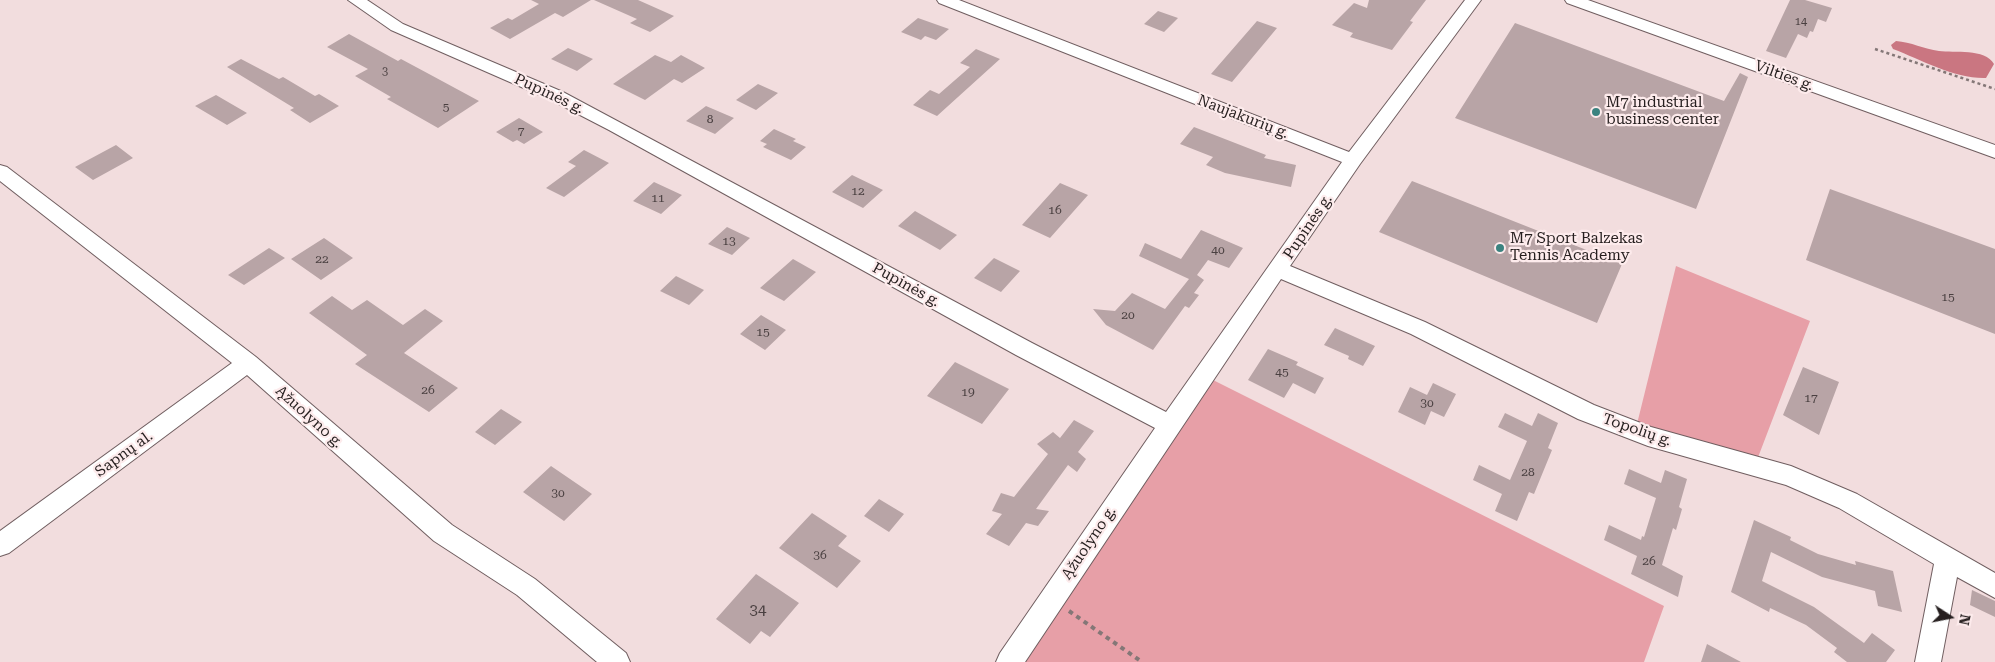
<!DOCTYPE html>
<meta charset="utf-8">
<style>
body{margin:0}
#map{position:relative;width:1995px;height:662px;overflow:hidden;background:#f2ddde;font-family:"Roboto Serif",serif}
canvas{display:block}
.north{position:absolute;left:1925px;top:592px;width:50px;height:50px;-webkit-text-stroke:4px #fdebec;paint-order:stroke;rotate:101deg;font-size:14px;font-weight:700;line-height:20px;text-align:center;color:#261f1f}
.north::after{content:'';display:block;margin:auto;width:18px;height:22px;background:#261f1f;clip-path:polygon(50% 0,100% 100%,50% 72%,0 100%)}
</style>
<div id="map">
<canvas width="1995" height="662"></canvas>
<div class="north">N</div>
</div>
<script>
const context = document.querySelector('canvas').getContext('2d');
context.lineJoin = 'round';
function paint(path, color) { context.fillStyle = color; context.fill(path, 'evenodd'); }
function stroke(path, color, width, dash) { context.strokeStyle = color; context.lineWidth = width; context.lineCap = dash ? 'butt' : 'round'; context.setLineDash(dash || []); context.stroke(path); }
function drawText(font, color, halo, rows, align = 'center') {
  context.font = font + ' "Roboto Serif",serif'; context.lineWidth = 4.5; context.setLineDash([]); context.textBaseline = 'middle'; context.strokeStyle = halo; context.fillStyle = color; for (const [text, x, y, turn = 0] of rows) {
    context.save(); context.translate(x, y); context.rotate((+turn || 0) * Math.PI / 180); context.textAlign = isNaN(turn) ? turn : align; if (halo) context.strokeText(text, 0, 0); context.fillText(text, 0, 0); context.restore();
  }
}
paint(new Path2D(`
 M1676 266 1810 321 1757 460 1637 424Z
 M1213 380 1664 606 1644 662H1021Z`), '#e79fa7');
paint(new Path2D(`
 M1896 41C1911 42 1924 49 1939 51 1954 53 1985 48 1994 64L1986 78C1955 79 1922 60 1893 49L1891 45Z`), '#ca7681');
paint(new Path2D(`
 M531 0H591L563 17 555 13 510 39 490 28 508 18 512 20 539 4Z
 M594 0H638L674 16 650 32 630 23 637 19Z
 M1369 0H1426L1410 21 1413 22 1392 50 1350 37 1353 33 1332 25 1354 3 1367 8Z
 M1790 0H1805L1832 8 1826 22 1818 19 1813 32 1810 31 1807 38 1798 34 1786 58 1766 51Z
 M1158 11 1178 18 1164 32 1144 24Z
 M918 18 949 29 936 40 925 36 921 40 901 32Z
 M1257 21 1277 28 1232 82 1211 74Z
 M1515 23 1724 101 1740 73 1748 77 1696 209 1455 118Z
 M349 34 398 61 401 59 429 74 479 101 438 128 387 99 391 97 355 76 368 69 327 47Z
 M568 48 593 59 577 71 551 59Z
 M976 49 1000 59 937 116 913 105 930 90 939 94 970 67 960 63Z
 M655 55 671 62 681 55 705 68 682 83 674 79 645 100 613 84Z
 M241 59 279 79 283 77 315 96 319 94 339 106 310 123 290 110 294 108 227 67Z
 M758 84 778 93 756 110 736 100Z
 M216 95 247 113 227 125 195 106Z
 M706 106 734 118 715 134 686 121Z
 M519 118 543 132 524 144 517 140 513 142 496 132Z
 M1194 127 1266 155 1264 158 1296 165 1291 187 1225 173 1206 165 1213 157 1180 144Z
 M774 129 796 139 793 141 806 147 791 160 763 147 767 144 760 141Z
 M116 145 133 158 93 180 75 167Z
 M584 150 609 163 564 197 546 188 576 166 568 162Z
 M852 175 883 190 863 208 832 192Z
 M1412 181 1622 264 1597 323 1379 232Z
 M654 182 682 195 661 214 633 201Z
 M1060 183 1088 195 1050 238 1022 225Z
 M1830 189 1995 249V334L1806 260Z
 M915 211 957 235 940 250 898 226Z
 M727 227 750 238 732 255 708 244Z
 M1201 230 1243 248 1229 268 1208 260 1197 275 1204 280 1194 293 1199 295 1189 308 1185 306 1153 350 1106 325 1093 309 1115 311 1132 293 1165 309 1189 279 1139 256 1145 243 1181 259Z
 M324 238 353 258 321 280 291 259Z
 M269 248 285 258 244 285 228 275Z
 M994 258 1020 271 1001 292 974 278Z
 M793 259 816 272 784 301 760 288Z
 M676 276 704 290 689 305 660 291Z
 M332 296 352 310 367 300 403 325 425 309 443 321 404 353 458 388 429 412 355 364 367 355 309 313Z
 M761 315 786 330 765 350 740 334Z
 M1335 328 1375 346 1363 366 1348 359 1349 356 1324 345Z
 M1268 349 1298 362 1296 365 1324 378 1315 394 1293 383 1284 398 1248 380Z
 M955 362 1009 389 982 424 927 396Z
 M1803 367 1839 382 1819 435 1783 415Z
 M1433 383 1456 394 1444 417 1431 411 1425 425 1398 412 1410 387 1427 395Z
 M501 409 522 422 495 445 475 432Z
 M1505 413 1532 426 1538 413 1558 423 1548 448 1552 450 1534 494 1529 492 1517 521 1495 511 1502 494 1473 480 1479 465 1510 480 1527 441 1498 427Z
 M1074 420 1094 431 1078 452 1086 459 1077 472 1068 465 1036 509 1049 511 1038 526 1026 523 1009 546 986 534 1002 514 992 511 1001 493 1014 497 1048 454 1037 444 1053 432 1060 438Z
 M551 466 592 494 564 521 523 492Z
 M1629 469 1661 483 1665 470 1687 479 1679 507 1682 509 1676 530 1673 528 1662 565 1683 576 1678 597 1631 574 1637 556 1604 540 1609 525 1641 540 1642 536 1644 537 1656 498 1624 484Z
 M879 499 904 514 889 532 864 516Z
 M812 513 847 536 838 546 861 561 837 588 779 548Z
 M1754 520 1791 537 1790 540 1818 554 1856 565 1855 561 1893 571 1902 612 1878 606 1875 591 1822 577 1771 552 1762 581 1814 607 1864 643 1872 633 1895 650 1886 662H1847L1834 652 1837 648 1806 625 1770 608 1769 612 1731 592Z
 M756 574 799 603 770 637 761 631 750 644 716 619Z
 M1972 590 1995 601V617L1970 605Z
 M1707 644 1741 662H1701Z`), '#b8a4a6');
const minor = new Path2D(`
 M348 0H367L403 24 563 92 1032 343 1166 412 1342 162 939 3 937 0H959L1349 152 1465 0H1481L1360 164 1290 266 1425 322 1594 405 1651 427 1791 466 1857 494 1995 573V598L1957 577 1941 662H1915L1934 564 1839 508 1786 485 1648 446 1578 419 1411 334 1281 279 1025 662H996L1000 653 1155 428 1016 355 609 130 551 100 391 30Z
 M1565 0H1588L1995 145V158L1567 3Z
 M0 165 7 167 256 357 452 525 535 579 626 653 630 662H597L517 595 434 541 247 375 9 553 0 556V531L232 363 0 181Z`);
stroke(minor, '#705e60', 2);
stroke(new Path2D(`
 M1875 49 1995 89`), '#847777', 2.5, [3, 3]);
stroke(new Path2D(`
 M1069 611 1142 662`), '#847777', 4, [4.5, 4.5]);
paint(minor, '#fff');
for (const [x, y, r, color] of [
 [1596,112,5,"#3b8380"],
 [1500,248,5,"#3b8380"]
]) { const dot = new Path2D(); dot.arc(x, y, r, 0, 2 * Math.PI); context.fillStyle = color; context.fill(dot); stroke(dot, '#fdebec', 2); }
drawText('11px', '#4a4041', null, [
 ["14",1801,22],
 ["3",385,72]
]);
drawText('12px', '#4a4041', null, [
 ["5",446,107],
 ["8",710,119],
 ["7",521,131],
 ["12",858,191],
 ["11",658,198],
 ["16",1055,210],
 ["13",729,241],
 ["40",1218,250],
 ["22",322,259],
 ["15",1948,297],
 ["20",1128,315],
 ["15",763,332],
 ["45",1282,372],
 ["26",428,390],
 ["19",968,392],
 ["17",1811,398],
 ["30",1427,403],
 ["28",1528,472],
 ["30",558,493],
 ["36",820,555],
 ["26",1649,561]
]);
drawText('15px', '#261f1f', '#fdebec', [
 ["Vilties g.",1784,76,20],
 ["Pupinės g.",549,94,25],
 ["Naujakurių g.",1243,117,21],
 ["Pupinės g.",1308,227,-56],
 ["Pupinės g.",906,285,29],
 ["Ąžuolyno g.",309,417,42],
 ["Topolių g.",1637,430,19],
 ["Sapnų al.",124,454,-36],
 ["Ąžuolyno g.",1089,543,-56]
]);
drawText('15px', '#261f1f', '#fdebec', [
 ["M7 industrial",1606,103],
 ["business center",1606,120],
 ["M7 Sport Balzekas",1510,239],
 ["Tennis Academy",1510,256]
], 'left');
drawText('15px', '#4a4041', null, [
 ["34",758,611]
]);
</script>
